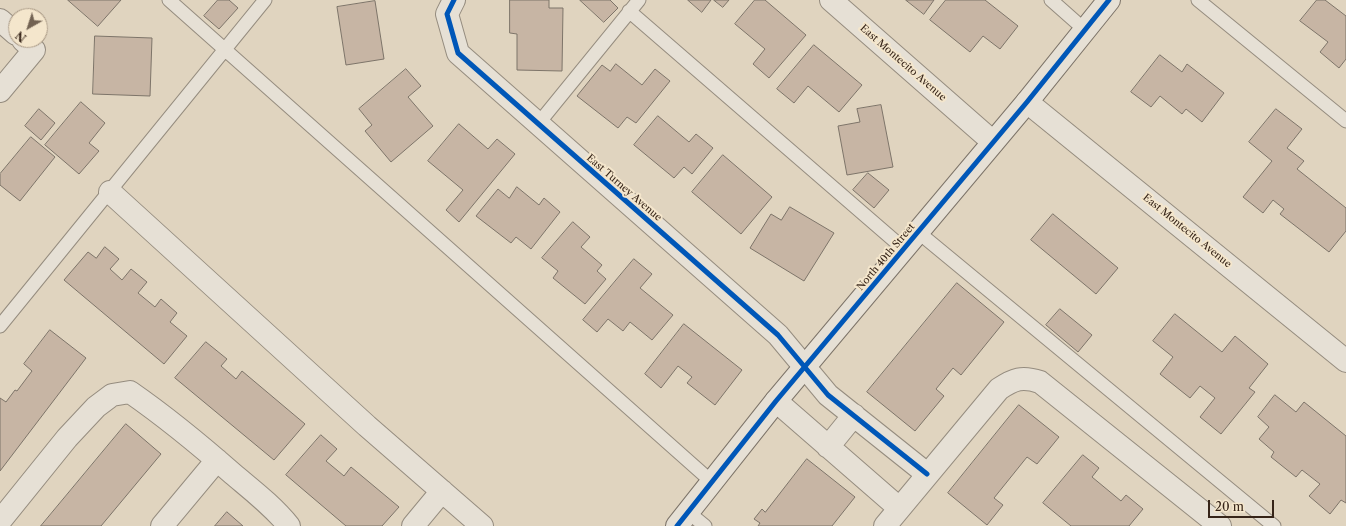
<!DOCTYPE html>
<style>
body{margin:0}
#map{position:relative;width:1346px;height:526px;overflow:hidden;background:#e0d4bf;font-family:"Libre Caslon Text",serif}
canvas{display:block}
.north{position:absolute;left:8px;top:8px;width:40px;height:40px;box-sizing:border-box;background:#f4e6cc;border:1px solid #a89884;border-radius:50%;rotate:219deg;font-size:11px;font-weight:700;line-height:16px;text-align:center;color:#362418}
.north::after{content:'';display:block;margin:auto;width:14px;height:18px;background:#726252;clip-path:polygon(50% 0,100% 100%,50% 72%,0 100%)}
.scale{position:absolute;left:1208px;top:500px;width:66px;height:18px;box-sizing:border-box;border:2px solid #362418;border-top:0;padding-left:5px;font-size:12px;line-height:14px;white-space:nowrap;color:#362418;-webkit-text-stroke:3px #f4e6cc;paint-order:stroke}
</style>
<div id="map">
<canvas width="1346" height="526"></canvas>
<div class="north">N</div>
<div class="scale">20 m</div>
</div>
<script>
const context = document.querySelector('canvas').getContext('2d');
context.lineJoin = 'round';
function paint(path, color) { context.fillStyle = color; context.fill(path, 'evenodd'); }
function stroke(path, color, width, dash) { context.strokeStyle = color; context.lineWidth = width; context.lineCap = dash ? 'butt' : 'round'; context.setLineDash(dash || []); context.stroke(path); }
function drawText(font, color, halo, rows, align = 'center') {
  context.font = font + ' "Libre Caslon Text",serif'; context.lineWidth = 4; context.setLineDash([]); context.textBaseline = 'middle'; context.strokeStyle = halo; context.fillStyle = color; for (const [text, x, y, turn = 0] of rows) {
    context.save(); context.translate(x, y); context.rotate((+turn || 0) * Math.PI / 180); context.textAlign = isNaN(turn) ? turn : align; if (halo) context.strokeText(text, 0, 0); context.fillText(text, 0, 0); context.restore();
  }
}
const building = new Path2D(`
 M68 0H121L98 26Z
 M218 0H229L238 8 219 29 204 16Z
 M510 0H549V8H563L562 71 517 70V34L510 33Z
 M580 0H610L618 8 604 22Z
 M688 0H711L702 12Z
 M714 0H729L723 7Z
 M755 0H765L806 35 769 78 753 64 765 49 735 24Z
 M906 0H934L924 14Z
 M946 0H985L1018 26 1000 49 983 36 970 52 930 20Z
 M1317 0H1325L1346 16V59L1339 68 1320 52 1328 42 1300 21Z
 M375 1 384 59 346 65 337 7Z
 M95 36 152 38 150 96 93 94Z
 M814 45 862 85 839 112 808 86 794 103 777 89Z
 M1160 55 1182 72 1187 64 1224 93 1202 122 1186 109 1182 114 1160 96 1151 107 1131 92Z
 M616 64 642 85 655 69 670 81 636 123 627 117 618 128 577 96 602 65 610 71Z
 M406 69 421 86 408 97 433 126 391 162 365 131 372 125 359 109Z
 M81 102 105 123 89 143 99 151 79 174 45 145Z
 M881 105 893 167 847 175 838 126 860 122 857 109Z
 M39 109 55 123 41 140 25 126Z
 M1276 109 1302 129 1287 148 1304 161 1297 169 1346 208V231L1329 252 1280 214 1284 209 1273 200 1263 213 1243 197 1272 161 1249 142Z
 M658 116 689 142 696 134 713 148 692 174 684 167 674 178 634 145Z
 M459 124 488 149 497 139 515 154 459 222 446 210 463 190 428 161Z
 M31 137 55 157 20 201 0 185V174Z
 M723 155 772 197 741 234 692 192Z
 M868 173 889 190 874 208 853 190Z
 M517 187 539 205 544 198 560 212 531 249 516 237 511 243 476 216 498 189 509 198Z
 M790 207 834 233 804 281 750 248 771 214 781 220Z
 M1053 214 1118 268 1096 294 1031 240Z
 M573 222 590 237 581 247 602 265 597 271 606 279 585 304 553 278 558 271 542 258Z
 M105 247 119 259 110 269 122 280 131 269 147 282 138 293 155 307 161 299 177 313 170 322 187 336 164 364 64 280 88 252 96 258Z
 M634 259 652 274 640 288 673 315 652 340 630 322 623 331 608 319 597 332 583 320Z
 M957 283 1004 322 961 375 953 368 936 389 944 396 915 431 867 392Z
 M1060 309 1092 335 1078 352 1046 325Z
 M1175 314 1222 352 1235 336 1268 364 1249 388 1255 392 1221 434 1200 417 1215 398 1200 386 1190 398 1160 374 1173 357 1153 341Z
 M684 324 742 370 715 405 687 383 692 377 678 366 661 388 645 374Z
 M50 330 86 358 0 471V398L6 402 15 390 17 391 32 371 24 364Z
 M206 342 227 359 221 366 236 379 242 371 305 424 274 460 175 378Z
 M1275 395 1296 412 1304 402 1346 436V503L1341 500 1330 514 1309 496 1320 484 1302 470 1296 477 1271 457 1274 452 1259 439 1269 427 1258 417Z
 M1019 405 1059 437 1037 464 1027 457 994 498 1003 505 987 525 948 493Z
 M126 424 161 454 101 526H41Z
 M321 435 337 449 326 461 344 476 351 467 399 507 382 526H346L286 475Z
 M1083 455 1099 468 1092 477 1121 501 1126 495 1143 509 1129 526H1071L1043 503Z
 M807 459 855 497 832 526H758L760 523 754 519 762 509 765 512Z
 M227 512 243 526H215Z`);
paint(building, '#c7b5a4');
stroke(building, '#7d7469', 1);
const lane = new Path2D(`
 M169 0 712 482
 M1051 0 1085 30
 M1198 0 1346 121
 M629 11 904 249
 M538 124 639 0
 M918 232 1274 526
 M0 326 265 0
 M688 512 705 526`);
const street = new Path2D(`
 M454 0 447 14 458 53 778 335 828 395 927 474
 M831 0 993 142
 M0 20 16 34
 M0 91 34 50 23 40
 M1027 102 1346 361
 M110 192 367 426 482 526
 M776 401 899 508
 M828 447 854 415
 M0 521 67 438 96 407 112 395 130 392C166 417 200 445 233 474 252 490 273 506 289 526
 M162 526 217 460
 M413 526 442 491
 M885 526 999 389C1014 379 1022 376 1040 382L1220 526`);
const secondary = new Path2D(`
 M677 526 776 401 1027 102 1109 0`);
stroke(lane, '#958c7f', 15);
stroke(street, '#958c7f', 24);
stroke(secondary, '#7d7469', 24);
stroke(lane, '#e6e0d5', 13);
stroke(street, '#e6e0d5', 22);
stroke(secondary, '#e6e0d5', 22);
stroke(new Path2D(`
 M454 0 447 14 458 53 778 335 828 395 927 474
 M677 526 776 401 1027 102 1109 0`), '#0057b8', 5);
drawText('10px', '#362418', '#f4e6cc', [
 ["East Montecito Avenue",903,63,41],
 ["East Turney Avenue",624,188,41],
 ["East Montecito Avenue",1187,231,39],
 ["North 40th Street",886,257,-50]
]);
</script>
